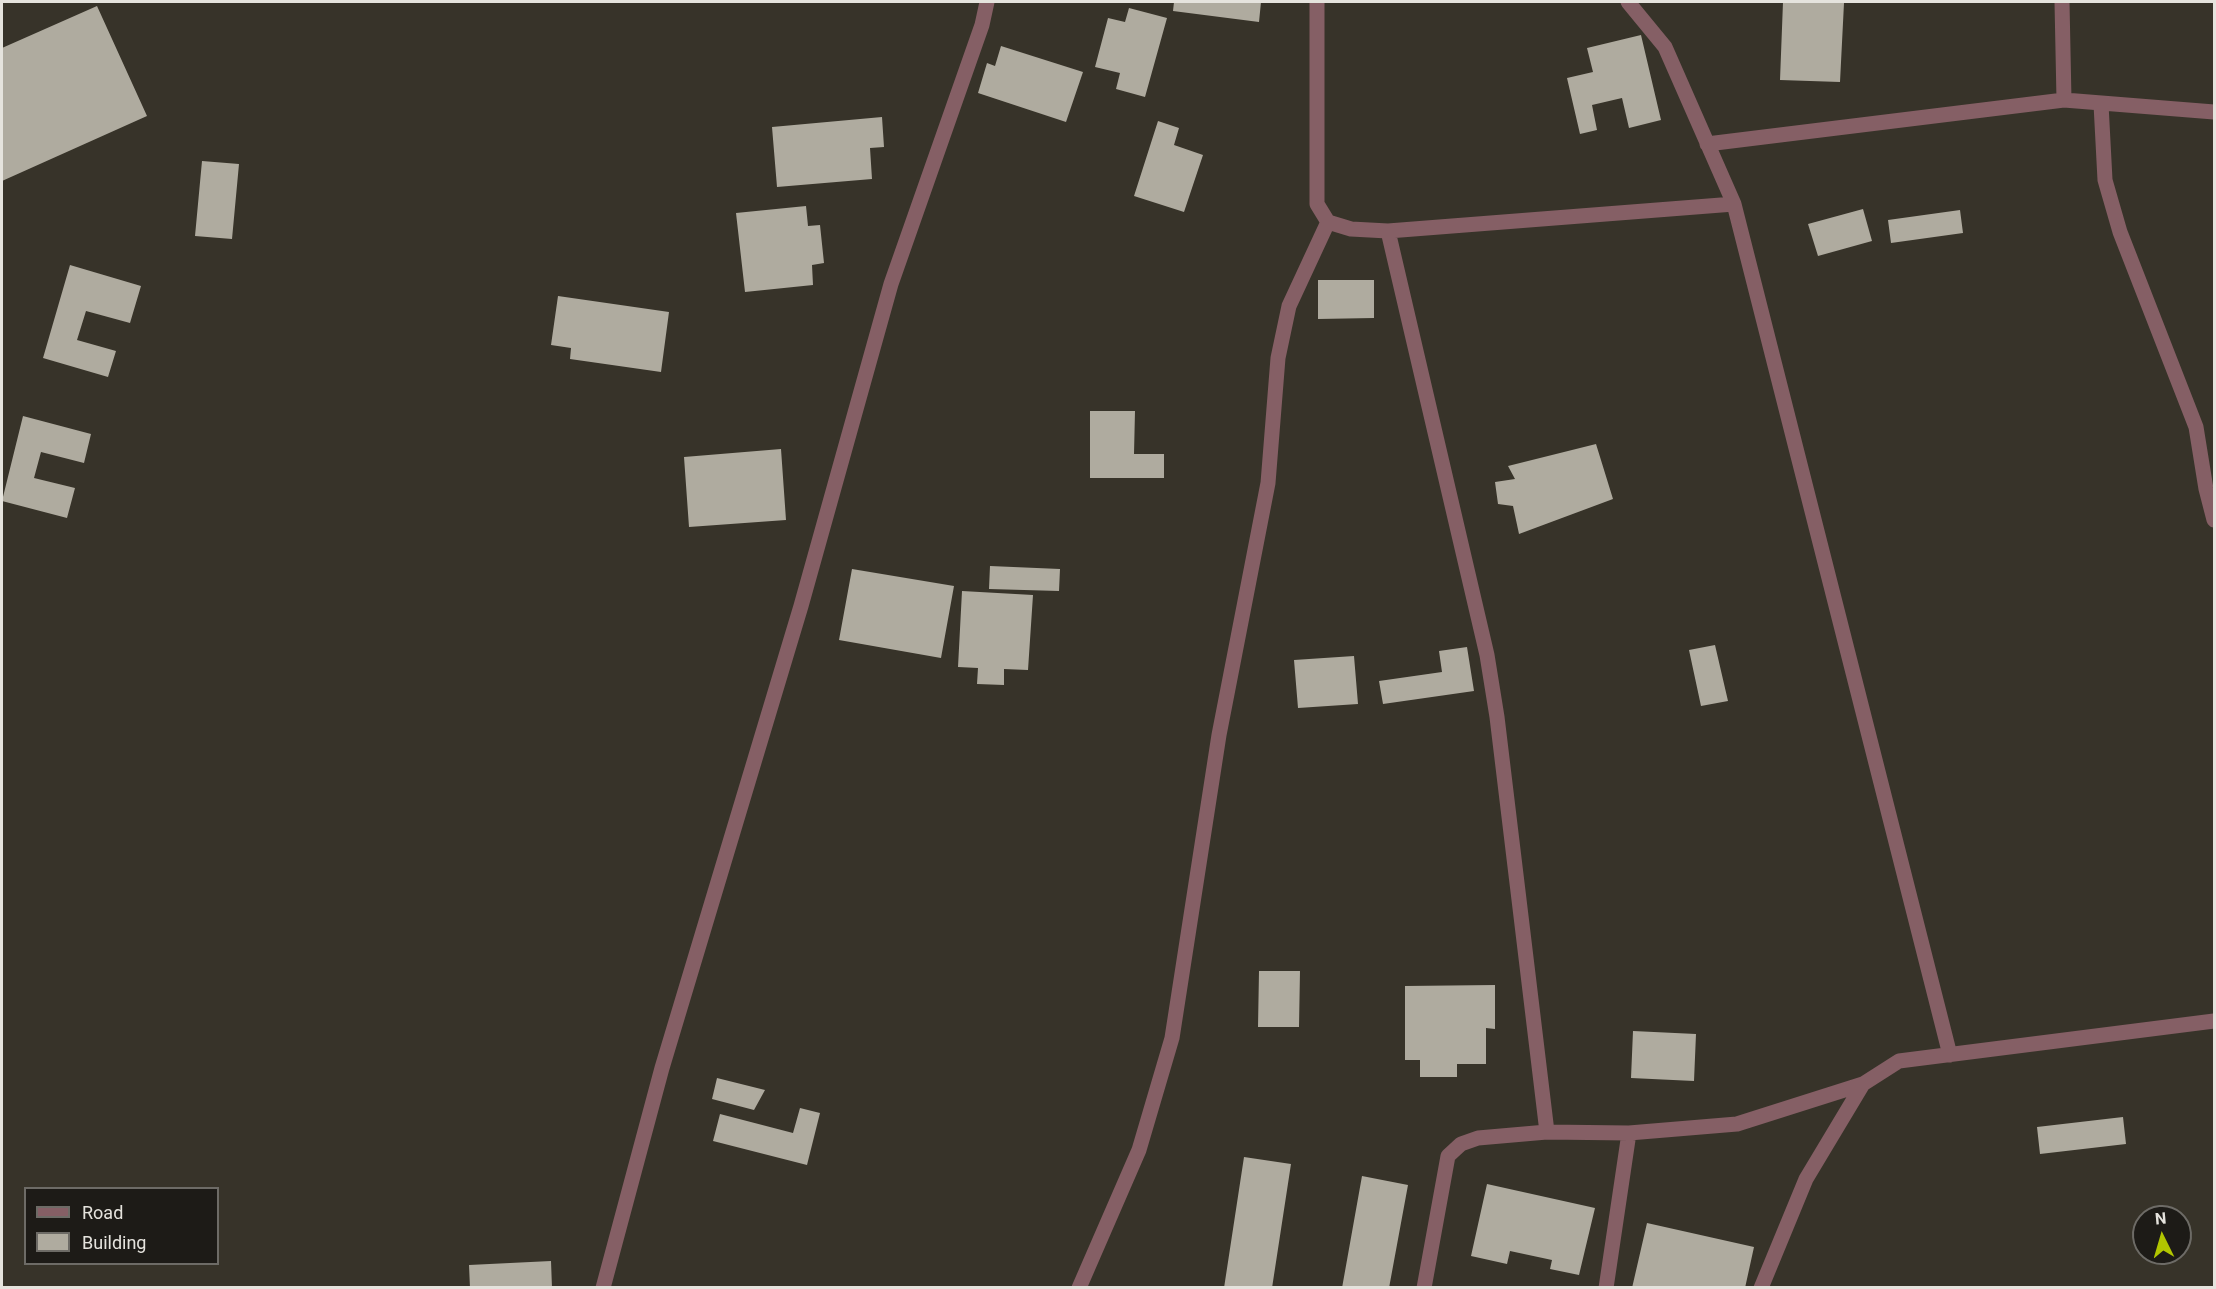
<!DOCTYPE html>
<style>
body{margin:0}
#map{position:relative;width:2216px;height:1289px;overflow:hidden;background:#373329;font-family:Roboto,sans-serif}
canvas{display:block}
.frame{position:absolute;inset:0;border:3px solid #e5e3dd;pointer-events:none}
.legend{position:absolute;left:24px;top:1187px;width:195px;height:78px;box-sizing:border-box;background:#1d1b17;border:2px solid #6d6b66;margin:0;padding:8px 10px;list-style:none;font-size:18px;color:#e5e3dd}
.legend li{display:flex;align-items:center;gap:12px;height:30px}
.legend b{width:30px;border:2px solid #6d6b66}
.north{position:absolute;left:2132px;top:1205px;width:60px;height:60px;box-sizing:border-box;background:#1d1b17;border:2px solid #6d6b66;border-radius:50%;rotate:355deg;font-size:16px;font-weight:700;line-height:24px;text-align:center;color:#e5e3dd}
.north::after{content:'';display:block;margin:auto;width:21px;height:27px;background:#b1c500;clip-path:polygon(50% 0,100% 100%,50% 72%,0 100%)}
</style>
<div id="map">
<canvas width="2216" height="1289"></canvas>
<div class="frame"></div>
<ul class="legend">
<li><b style="height:8px;background:#855f65"></b>Road</li>
<li><b style="height:16px;background:#afab9f"></b>Building</li>
</ul>
<div class="north">N</div>
</div>
<script>
const context = document.querySelector('canvas').getContext('2d');
context.lineJoin = 'round';
function paint(path, color) { context.fillStyle = color; context.fill(path, 'evenodd'); }
function stroke(path, color, width, dash) { context.strokeStyle = color; context.lineWidth = width; context.lineCap = dash ? 'butt' : 'round'; context.setLineDash(dash || []); context.stroke(path); }
paint(new Path2D(`
 M1174 2H1261L1259 22 1173 11Z
 M1783 2 1844 3 1840 82 1780 80Z
 M97 6 147 116 2 181V48Z
 M1129 8 1167 18 1145 97 1116 89 1120 73 1095 67 1108 18 1125 22Z
 M1641 35 1661 120 1629 128 1622 98 1592 105 1597 130 1580 134 1567 78 1593 72 1587 48Z
 M1001 46 1083 72 1066 122 978 93 987 63 995 66Z
 M882 117 884 147 870 148 872 179 777 187 772 127Z
 M1158 121 1179 128 1174 145 1203 155 1184 212 1134 196Z
 M202 161 239 164 232 239 195 236Z
 M806 206 808 226 820 225 824 263 812 265 813 285 745 292 736 213Z
 M1863 209 1872 241 1818 256 1808 224Z
 M1960 210 1963 233 1891 243 1888 220Z
 M70 265 141 286 130 323 86 311 77 340 116 351 108 377 43 358Z
 M1318 280H1374V318L1318 319Z
 M558 296 669 312 661 372 570 359 571 348 551 345Z
 M1090 411H1135L1134 454H1164V478H1090Z
 M23 416 91 434 84 463 41 452 34 478 75 488 67 518 2 501Z
 M1596 444 1613 499 1519 534 1513 506 1498 504 1495 482 1515 479 1508 466Z
 M781 449 786 520 689 527 684 457Z
 M990 566 1060 569 1059 591 989 589Z
 M852 569 954 586 941 658 839 640Z
 M962 591 1033 595 1028 670 1004 669V685L977 684 978 668 958 667Z
 M1715 645 1728 701 1701 706 1689 650Z
 M1467 647 1474 691 1383 704 1379 681 1442 672 1439 651Z
 M1354 656 1358 704 1298 708 1294 660Z
 M1259 971H1300L1299 1027H1258Z
 M1495 985V1029L1486 1028V1064H1457V1077H1420V1060H1405V986Z
 M1633 1031 1696 1034 1694 1081 1631 1078Z
 M717 1078 765 1090 754 1110 712 1099Z
 M800 1108 820 1113 807 1165 713 1141 720 1114 793 1133Z
 M2123 1117 2126 1144 2040 1154 2037 1127Z
 M1244 1157 1291 1164 1272 1288H1224Z
 M1362 1176 1408 1185 1389 1288H1342Z
 M1487 1184 1595 1208 1579 1275 1550 1269 1552 1260 1510 1251 1507 1264 1471 1256Z
 M1647 1223 1754 1247 1745 1288H1632Z
 M551 1261 552 1288H470L469 1265Z`), '#afab9f');
stroke(new Path2D(`
 M1317 2V204L1328 222 1351 229 1388 231 1734 204 1950 1055
 M1628 2 1665 47 1734 204
 M2062 2 2064 100
 M2101 104 2105 180 2120 232 2196 427 2206 489 2214 520
 M1707 144 2064 100 2214 112
 M1388 231 1487 655 1497 717 1547 1132
 M603 1288 662 1068 801 606 891 284 982 25 987 2
 M1079 1288 1139 1150 1172 1038 1219 735 1268 483 1278 358 1289 306 1328 222
 M1424 1288 1448 1156 1461 1144 1478 1138 1547 1132 1629 1133
 M1606 1288 1629 1133 1737 1124 1863 1084 1899 1061 2214 1021
 M1761 1288 1806 1179 1863 1084`), '#855f65', 15);
</script>
